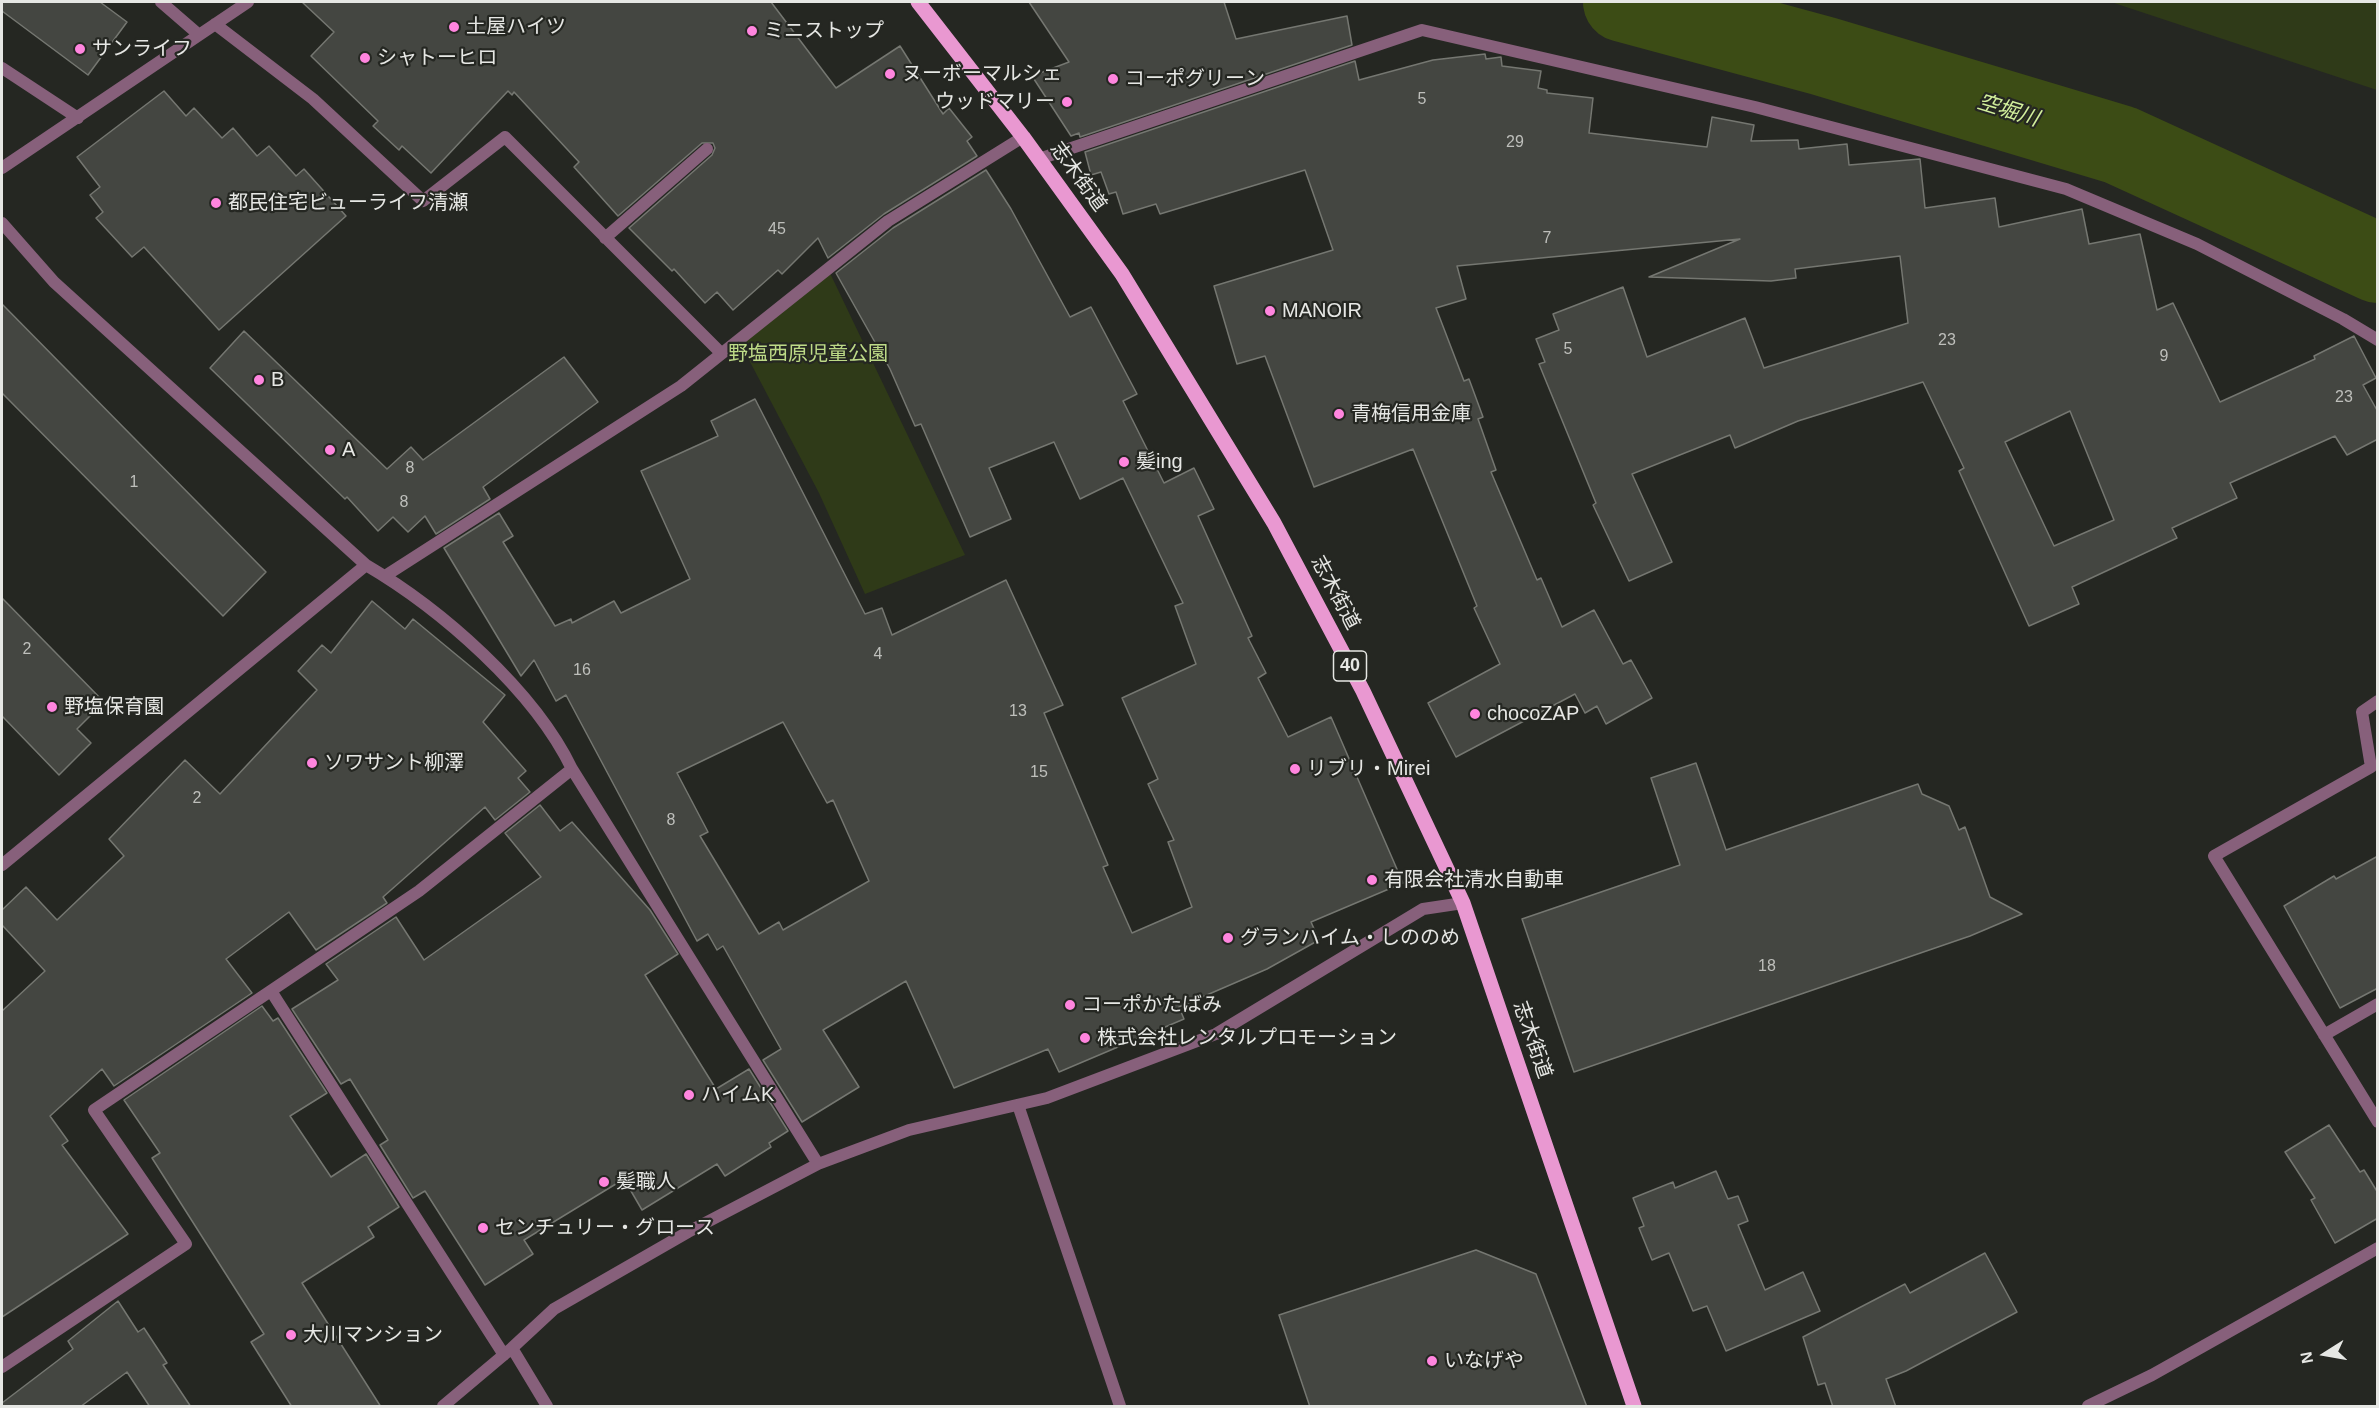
<!DOCTYPE html>
<meta charset="utf-8">
<style>
body{margin:0}
#map{position:relative;width:2379px;height:1408px;overflow:hidden;background:#252722;font-family:Arial,sans-serif}
canvas{display:block}
.frame{position:absolute;inset:0;border:3px solid #e6e7e4;pointer-events:none}
.north{position:absolute;left:2295px;top:1324px;width:60px;height:60px;-webkit-text-stroke:4px #252722;paint-order:stroke;rotate:259deg;font-size:16px;font-weight:700;line-height:24px;text-align:center;color:#e6e7e4}
.north::after{content:'';display:block;margin:auto;width:21px;height:27px;background:#e6e7e4;clip-path:polygon(50% 0,100% 100%,50% 72%,0 100%)}
</style>
<div id="map">
<canvas width="2379" height="1408"></canvas>
<div class="frame"></div>
<div class="north">N</div>
</div>
<script>
const context = document.querySelector('canvas').getContext('2d');
context.lineJoin = 'round';
function paint(path, color) { context.fillStyle = color; context.fill(path, 'evenodd'); }
function stroke(path, color, width, dash) { context.strokeStyle = color; context.lineWidth = width; context.lineCap = dash ? 'butt' : 'round'; context.setLineDash(dash || []); context.stroke(path); }
function drawText(font, color, halo, rows, align = 'center') {
  context.font = font + ' Arial,"Noto Sans JP",sans-serif'; context.lineWidth = 4.5; context.setLineDash([]); context.textBaseline = 'middle'; context.strokeStyle = halo; context.fillStyle = color; for (const [text, x, y, turn = 0] of rows) {
    context.save(); context.translate(x, y); context.rotate((+turn || 0) * Math.PI / 180); context.textAlign = isNaN(turn) ? turn : align; if (halo) context.strokeText(text, 0, 0); context.fillText(text, 0, 0); context.restore();
  }
}
paint(new Path2D(`
 M2111 2H2377V90Z
 M828 269 965 555 865 594 819 493 738 339Z`), '#2f3a18');
stroke(new Path2D(`
 M1623 2 1823 56 2120 145 2378 263`), '#3c4c15', 80);
const building = new Path2D(`
 M2 2H100L127 22 88 75 2 11Z
 M302 2H771L836 88 900 46 943 114 949 108 972 137 967 141 977 156 884 214 828 258 818 238 782 274 778 270 733 310 717 292 705 303 674 269 672 271 629 228 712 155 715 148 713 143H702L618 216 574 167 579 162 514 92 512 95 508 91 431 173 402 146 399 150 373 126 378 121 311 56 334 32Z
 M1029 2H1224L1236 39 1347 16 1352 45 1080 137 1079 133 1071 136 1032 76 1069 62Z
 M1485 54 1486 59 1501 57 1502 66 1541 71 1538 88 1547 90V93L1593 98 1589 133 1707 147 1712 117 1754 125 1751 141 1798 140 1799 149 1847 144 1849 165 1920 159 1925 208 1995 198 1999 227 2082 209 2089 244 2140 234 2157 310 2173 303 2220 402 2315 359 2314 356 2354 336 2376 378 2363 385 2378 412V439L2347 455 2335 436 2230 483 2237 498 2172 528 2177 538 2072 587 2079 604 2029 626 1959 471 1964 468 1923 382 1798 421 1735 448 1730 435 1632 474 1672 562 1629 581 1593 505 1596 503 1539 364 1545 362 1536 339 1559 330 1553 314 1623 287 1647 357 1745 318 1764 368 1908 323 1900 256 1795 269 1796 278 1771 281 1649 277 1740 239 1457 266 1466 299 1436 308 1464 381 1469 379 1483 417 1478 419 1496 470 1491 472 1537 580 1541 578 1562 627 1594 610 1623 664 1631 660 1652 698 1606 724 1597 706 1585 713 1575 694 1456 757 1428 703 1500 664 1474 608 1477 606 1413 449 1314 487 1265 356 1237 364 1214 286 1333 250 1305 170 1160 214 1156 204 1123 214 1116 192 1109 194 1101 172 1091 175 1085 152 1355 61 1359 80 1433 60ZM2070 411 2114 520 2054 546 2005 442Z
 M164 91 186 116 194 108 222 138 233 128 257 156 269 146 296 176 304 169 346 216 219 330 144 247 132 257 96 218 103 212 90 195 100 187 77 157Z
 M986 170 1011 209 1070 317 1091 307 1137 394 1123 401 1164 483 1194 468 1214 509 1198 516 1252 636 1248 638 1266 673 1258 678 1288 737 1331 717 1403 883 1311 922 1319 940 1267 969 1179 1007 1184 1019 1059 1072 1048 1049 954 1088 906 981 823 1030 859 1087 802 1122 763 1060 781 1049 723 946 717 950 708 934 697 941 566 695 556 701 534 660 521 676 444 548 499 513 513 536 503 542 555 626 571 619 572 623 614 601 621 613 690 579 641 471 718 436 711 421 755 399 865 614 882 608 892 635 1006 580 1063 705 1044 713 1108 865 1103 867 1132 933 1192 907 1168 842 1174 840 1148 784 1158 779 1122 698 1196 664 1175 606 1183 603 1123 478 1080 499 1054 442 989 468 1011 519 970 537 921 424 915 426 890 369 836 273 893 228ZM783 722 827 803 833 800 869 881 783 930 779 922 759 934 700 836 708 832 677 773Z
 M2 304 266 572 223 616 2 393Z
 M244 331 387 469 411 447 423 460 564 357 598 402 483 487 490 499 436 534 425 516 408 532 393 517 378 531 347 497 345 499 210 368Z
 M2 598 104 702 77 729 91 743 59 775 2 716Z
 M372 601 405 629 413 619 505 695 483 722 526 771 518 778 530 792 495 820 485 807 383 897 387 903 316 950 289 912 226 959 252 993 114 1086 102 1069 50 1116 68 1141 62 1145 128 1234 2 1317V1011L45 971 2 925V910L26 887 57 920 124 856 109 839 185 760 220 794 317 690 298 671 322 645 331 653Z
 M1696 763 1726 850 1918 784 1922 794 1949 806 1959 830 1965 827 1990 897 2022 914 1970 936 1574 1072 1522 919 1680 865 1651 778Z
 M540 805 560 831 572 822 650 910 678 954 645 975 716 1089 749 1069 788 1131 769 1143 771 1147 725 1176 717 1164 642 1210 624 1179 524 1240 533 1254 485 1285 425 1191 413 1198 380 1145 388 1140 350 1079 341 1084 292 1009 338 980 326 964 396 917 424 960 541 877 505 833Z
 M2378 856V988L2340 1008 2284 906 2334 876 2336 879Z
 M262 1006 273 1021 278 1018 327 1093 290 1116 331 1177 366 1154 399 1207 368 1227 374 1237 302 1283 381 1407H292L251 1342 264 1334 152 1158 160 1153 124 1100Z
 M2329 1125 2360 1172 2364 1170 2378 1193V1218L2335 1243 2311 1200 2315 1198 2285 1152Z
 M1716 1171 1728 1199 1738 1196 1748 1221 1738 1225 1765 1290 1803 1272 1820 1311 1726 1351 1707 1306 1693 1311 1669 1253 1652 1260 1639 1228 1644 1226 1633 1198 1673 1182 1675 1188Z
 M1476 1250 1536 1274 1587 1407H1310L1279 1315Z
 M1985 1253 2017 1312 1906 1371 1886 1379 1896 1407H1833L1825 1383 1818 1385 1803 1337 1905 1284 1910 1293Z
 M118 1301 138 1332 144 1328 167 1363 163 1365 191 1407H150L127 1372 80 1407H2V1403L73 1349 68 1341Z`);
paint(building, '#444641');
stroke(building, '#757771', 1.5);
stroke(new Path2D(`
 M161 2 198 34
 M215 24 313 99 423 201 505 137 721 353
 M2 68 78 118
 M1039 159 1422 30 1755 107 2066 189 2197 244 2343 319 2378 340
 M2 168 248 2
 M2 223 54 282 366 565C441 609 534 690 572 769L818 1164
 M605 238 707 149
 M385 576 681 386 888 221 1023 137
 M2378 701 2362 712 2371 767 2214 856 2378 1122
 M2 865 366 565
 M271 991 504 1355
 M2324 1035 2378 1004
 M1018 1105 1120 1406
 M512 1348 547 1406
 M2 1367 186 1244 94 1110 419 891 572 769
 M443 1406 512 1348 554 1309 688 1232 818 1164 909 1130 1047 1098 1216 1034 1423 909 1463 903
 M2088 1406 2152 1375 2378 1248`), '#87607b', 12);
stroke(new Path2D(`
 M918 2 1023 137 1122 274 1274 523 1363 691 1463 903 1634 1406`), '#e998d1', 15);
for (const [x, y, r, color] of [
 [454,27,6,"#ff85de"],
 [752,31,6,"#ff85de"],
 [80,49,6,"#ff85de"],
 [365,58,6,"#ff85de"],
 [890,74,6,"#ff85de"],
 [1113,79,6,"#ff85de"],
 [1067,102,6,"#ff85de"],
 [216,203,6,"#ff85de"],
 [1270,311,6,"#ff85de"],
 [259,380,6,"#ff85de"],
 [1339,414,6,"#ff85de"],
 [330,450,6,"#ff85de"],
 [1124,462,6,"#ff85de"],
 [52,707,6,"#ff85de"],
 [1475,714,6,"#ff85de"],
 [312,763,6,"#ff85de"],
 [1295,769,6,"#ff85de"],
 [1372,880,6,"#ff85de"],
 [1228,938,6,"#ff85de"],
 [1070,1005,6,"#ff85de"],
 [1085,1038,6,"#ff85de"],
 [689,1095,6,"#ff85de"],
 [604,1182,6,"#ff85de"],
 [483,1228,6,"#ff85de"],
 [291,1335,6,"#ff85de"],
 [1432,1361,6,"#ff85de"]
]) { const dot = new Path2D(); dot.arc(x, y, r, 0, 2 * Math.PI); context.fillStyle = color; context.fill(dot); stroke(dot, '#252722', 2); }
drawText('16px', '#bebfbb', null, [
 ["5",1422,100],
 ["29",1515,143],
 ["45",777,230],
 ["7",1547,239],
 ["23",1947,341],
 ["5",1568,350],
 ["9",2164,357],
 ["23",2344,398],
 ["8",410,469],
 ["1",134,483],
 ["8",404,503],
 ["2",27,650],
 ["4",878,655],
 ["16",582,671],
 ["13",1018,712],
 ["15",1039,773],
 ["2",197,799],
 ["8",671,821],
 ["18",1767,967]
]);
for (const [x, y, w] of [
 [1350,666,33]
]) { const box = new Path2D(); box.roundRect(x - w / 2, y - 15, w, 30, 4.5); context.fillStyle = '#252722'; context.fill(box); stroke(box, '#e6e7e4', 1.5); }
drawText('bold 18px', '#e6e7e4', null, [
 ["40",1350,666]
]);
drawText('20px', '#e6e7e4', '#252722', [
 ["土屋ハイツ",466,27],
 ["ミニストップ",764,31],
 ["サンライフ",92,49],
 ["シャトーヒロ",377,58],
 ["ヌーボーマルシェ",902,74],
 ["コーポグリーン",1125,79],
 ["ウッドマリー",1055,102,"right"],
 ["都民住宅ビューライフ清瀬",228,203],
 ["MANOIR",1282,311],
 ["B",271,380],
 ["青梅信用金庫",1351,414],
 ["A",342,450],
 ["髪ing",1136,462],
 ["野塩保育園",64,707],
 ["chocoZAP",1487,714],
 ["ソワサント柳澤",324,763],
 ["リブリ・Mirei",1307,769],
 ["有限会社清水自動車",1384,880],
 ["グランハイム・しののめ",1240,938],
 ["コーポかたばみ",1082,1005],
 ["株式会社レンタルプロモーション",1097,1038],
 ["ハイムK",701,1095],
 ["髪職人",616,1182],
 ["センチュリー・グロース",495,1228],
 ["大川マンション",303,1335],
 ["いなげや",1444,1361]
], 'left');
drawText('20px', '#e6e7e4', '#252722', [
 ["志木街道",1078,177,54],
 ["志木街道",1335,593,62],
 ["志木街道",1532,1040,71]
]);
drawText('20px', '#bdda87', '#252722', [
 ["野塩西原児童公園",808,354]
]);
drawText('italic 21px', '#d2ef9c', '#252722', [
 ["空堀川",2008,111,17]
]);
</script>
